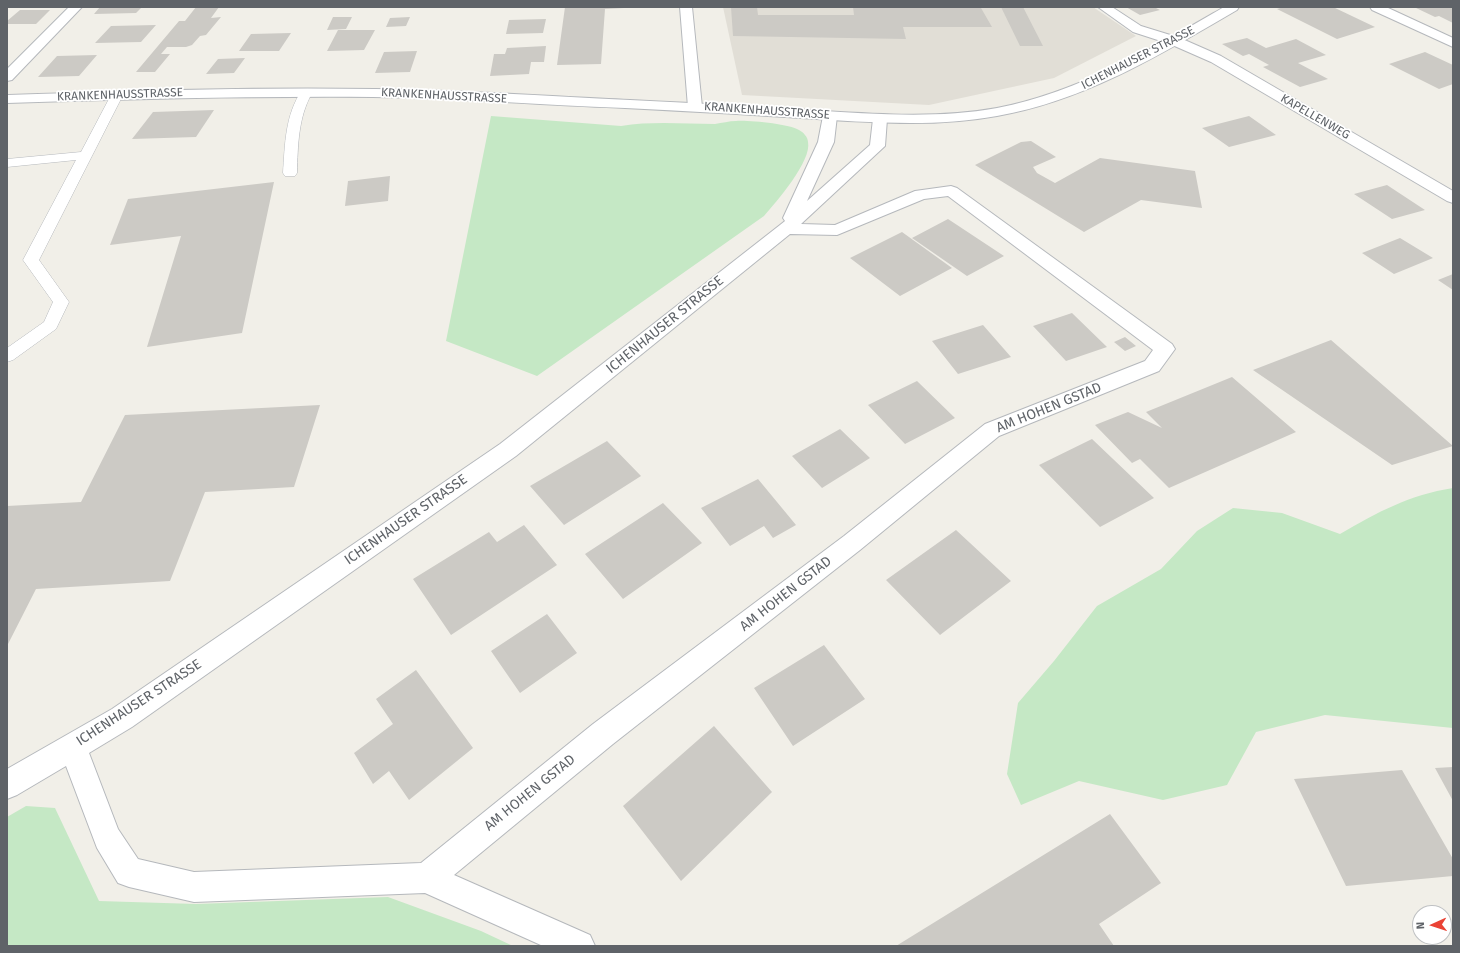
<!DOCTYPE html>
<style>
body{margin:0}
#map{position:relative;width:1460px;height:953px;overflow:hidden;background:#f1efe8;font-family:"Fira Sans",sans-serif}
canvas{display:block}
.frame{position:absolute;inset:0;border:8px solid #5f6368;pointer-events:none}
.north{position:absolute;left:1412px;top:905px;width:40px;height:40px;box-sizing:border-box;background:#fff;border:1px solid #bfc1c3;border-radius:50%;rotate:267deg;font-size:11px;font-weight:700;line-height:16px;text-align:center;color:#5f6368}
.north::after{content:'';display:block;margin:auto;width:14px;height:18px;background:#ea4335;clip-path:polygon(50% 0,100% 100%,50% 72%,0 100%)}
</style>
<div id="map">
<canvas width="1460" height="953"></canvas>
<div class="frame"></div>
<div class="north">N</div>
</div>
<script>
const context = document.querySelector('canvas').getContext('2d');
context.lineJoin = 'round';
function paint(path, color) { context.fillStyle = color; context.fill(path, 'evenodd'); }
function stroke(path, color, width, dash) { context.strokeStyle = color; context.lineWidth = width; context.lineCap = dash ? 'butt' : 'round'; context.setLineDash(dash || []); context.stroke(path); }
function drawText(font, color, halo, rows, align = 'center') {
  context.font = font + ' "Fira Sans",sans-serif'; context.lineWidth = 3.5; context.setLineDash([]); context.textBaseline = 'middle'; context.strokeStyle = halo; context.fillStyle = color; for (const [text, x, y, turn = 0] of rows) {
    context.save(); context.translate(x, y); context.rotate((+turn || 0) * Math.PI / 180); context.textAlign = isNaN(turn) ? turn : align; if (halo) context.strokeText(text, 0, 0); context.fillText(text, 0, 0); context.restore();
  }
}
paint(new Path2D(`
 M723 7H1093L1136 36 1054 78 929 105 742 95Z`), '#e1ded6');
paint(new Path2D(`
 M491 116 621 126C652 121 684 124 715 124 722 123 729 121 736 121 749 120 789 124 799 130 803 132 808 137 808 142 812 161 776 202 764 216L537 376 446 341Z
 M1453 488V728L1325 715 1256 732 1227 785 1163 800 1079 781 1021 805 1007 774 1018 703 1054 661 1097 606 1161 569 1197 531 1233 508 1282 513 1340 534C1378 512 1409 495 1453 488Z
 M26 806 55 808 99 901 196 904 388 897 481 931 513 946H7V817Z`), '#c5e8c5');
paint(new Path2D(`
 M100 7H142L136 13 94 14Z
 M196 7H219L211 18 221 17 206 35 200 36 192 45 186 47H167L161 54H170L155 72H136L179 21H185Z
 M565 7H624V8L605 9 601 64 557 65Z
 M731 7H757L758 15H854L853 7 981 8 992 27H903L906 39 733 36Z
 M1001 7H1023L1043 46H1020Z
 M1126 7H1154L1160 10 1140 15Z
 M1284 7H1333L1375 27 1337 39 1277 9Z
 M1414 7H1453V23L1439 16 1435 17Z
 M20 10H50L36 24H7V21Z
 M333 17H352L346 29 327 30Z
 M410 17 406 26 386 27 390 18Z
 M546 19 543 33 506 34 509 20Z
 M156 25 141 42 95 43 111 26Z
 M338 30H375L364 50 327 51Z
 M291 33 279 51H239L251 34Z
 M1247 38 1266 48 1296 39 1326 55 1298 63 1328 79 1300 87 1263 67 1269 65 1249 54 1243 56 1222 44Z
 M546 46 544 62H531L529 74 490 76 494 54H505L507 48Z
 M417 51 410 72 375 73 384 52Z
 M1425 52 1453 65V84L1439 89 1389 64Z
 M97 55 79 76 38 77 57 56Z
 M245 58 234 73 206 74 218 59Z
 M214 110 196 137 132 139 153 112Z
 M1249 116 1276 135 1229 147 1202 128Z
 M1031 141 1056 157 1033 167 1037 173 1055 183 1100 158 1195 171 1202 208 1141 200 1084 232 975 165 1021 142Z
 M390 176 388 201 345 206 348 181Z
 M274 182 242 333 147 347 181 236 110 245 128 199Z
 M1387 185 1425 210 1392 219 1354 194Z
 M948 219 1004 256 967 276 912 238Z
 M902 232 952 268 900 296 850 258Z
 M1400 238 1433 258 1394 274 1362 253Z
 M1453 274V290L1438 280Z
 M1072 313 1107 347 1066 361 1033 326Z
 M983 325 1011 357 958 374 932 341Z
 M1125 337 1136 346 1125 351 1114 342Z
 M1331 340 1453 446 1392 465 1253 370Z
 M1232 377 1296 432 1169 488 1140 459 1132 463 1095 425 1128 412 1162 428 1146 412Z
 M917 381 955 418 905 444 868 405Z
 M320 405 294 487 205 492 170 581 36 589 7 646V506L81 502 125 415Z
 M840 429 870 458 822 488 792 456Z
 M1092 439 1154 498 1100 527 1039 465Z
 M607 441 641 476 564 525 530 486Z
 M758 479 796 525 773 538 764 526 730 546 701 508Z
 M663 503 702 543 623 599 585 554Z
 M524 525 557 565 451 635 413 579 489 532 497 542Z
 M956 530 1011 581 940 635 886 580Z
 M547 614 577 653 520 693 491 651Z
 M824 645 865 699 793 746 754 688Z
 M416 670 473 748 409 800 389 771 373 784 354 753 393 724 376 699Z
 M714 726 772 792 681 881 623 806Z
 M1453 767V801L1435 768Z
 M1402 770 1453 859V876L1346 886 1294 779Z
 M1110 814 1161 883 1099 924 1114 946H896Z`), '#cccac5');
const service = new Path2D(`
 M306 89 310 90 312 93C298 118 298 145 297 173L295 176H285L283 173C285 144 285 115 302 90Z
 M117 91 121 92 123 95 39 260 69 302 56 329 13 360 7 362V348L44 322 53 302 23 260 76 160 7 167V159L81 152 111 95 113 92Z`);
const minor = new Path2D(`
 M69 7H82L12 80 7 81V69Z
 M680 7H692L702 107 700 110 695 111 690 110 688 107Z
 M1098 7H1112L1141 26 1180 38 1221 56 1453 191V203L1447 201 1211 62 1170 44 1133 32Z
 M1370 7H1386L1453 38V47L1372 10Z
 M830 112 835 113 837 116 834 142 807 201 870 145 873 119 875 116 880 115 885 116 887 119 885 146 801 224 835 225 915 191 951 186 957 188 1172 344 1175 349 1159 371 999 436 860 550 613 744 454 875 590 935 595 946H543L425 893 194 902 129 887 118 883 97 848 66 766 17 795 7 799V769L112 709 500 444 780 225 785 221 783 218 818 142 823 116 825 113ZM948 196 1153 350 1145 361 985 424 844 536 593 724 421 863 194 872 138 859 118 829 89 753 132 727 516 456 790 234 837 235 924 199Z`);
const tertiary = new Path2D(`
 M1224 7H1239L1237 10C1162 54 1084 101 997 116 932 128 866 122 801 118 743 114 684 111 625 108 541 105 457 98 373 97 251 96 129 99 7 103V95C130 91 252 87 375 89 460 90 545 96 630 100 691 103 751 106 811 110 873 114 936 119 997 108 1080 92 1153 48 1224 7Z`);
stroke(service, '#b5b8bc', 1);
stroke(minor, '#b5b8bc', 2);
stroke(tertiary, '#b5b8bc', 2);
paint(service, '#fff');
paint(minor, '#fff');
paint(tertiary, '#fff');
drawText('12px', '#5f6368', '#fff', [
 ["ICHENHAUSER STRASSE",1138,58,-27],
 ["KRANKENHAUSSTRASSE",120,95,-2],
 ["KRANKENHAUSSTRASSE",444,96,3],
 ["KRANKENHAUSSTRASSE",767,111,4],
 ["KAPELLENWEG",1315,117,30]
]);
drawText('14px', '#5f6368', '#fff', [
 ["ICHENHAUSER STRASSE",665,325,-39],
 ["AM HOHEN GSTAD",1049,408,-22],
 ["ICHENHAUSER STRASSE",406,520,-35],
 ["AM HOHEN GSTAD",786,594,-38],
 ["ICHENHAUSER STRASSE",139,703,-33],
 ["AM HOHEN GSTAD",530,793,-39]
]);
</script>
